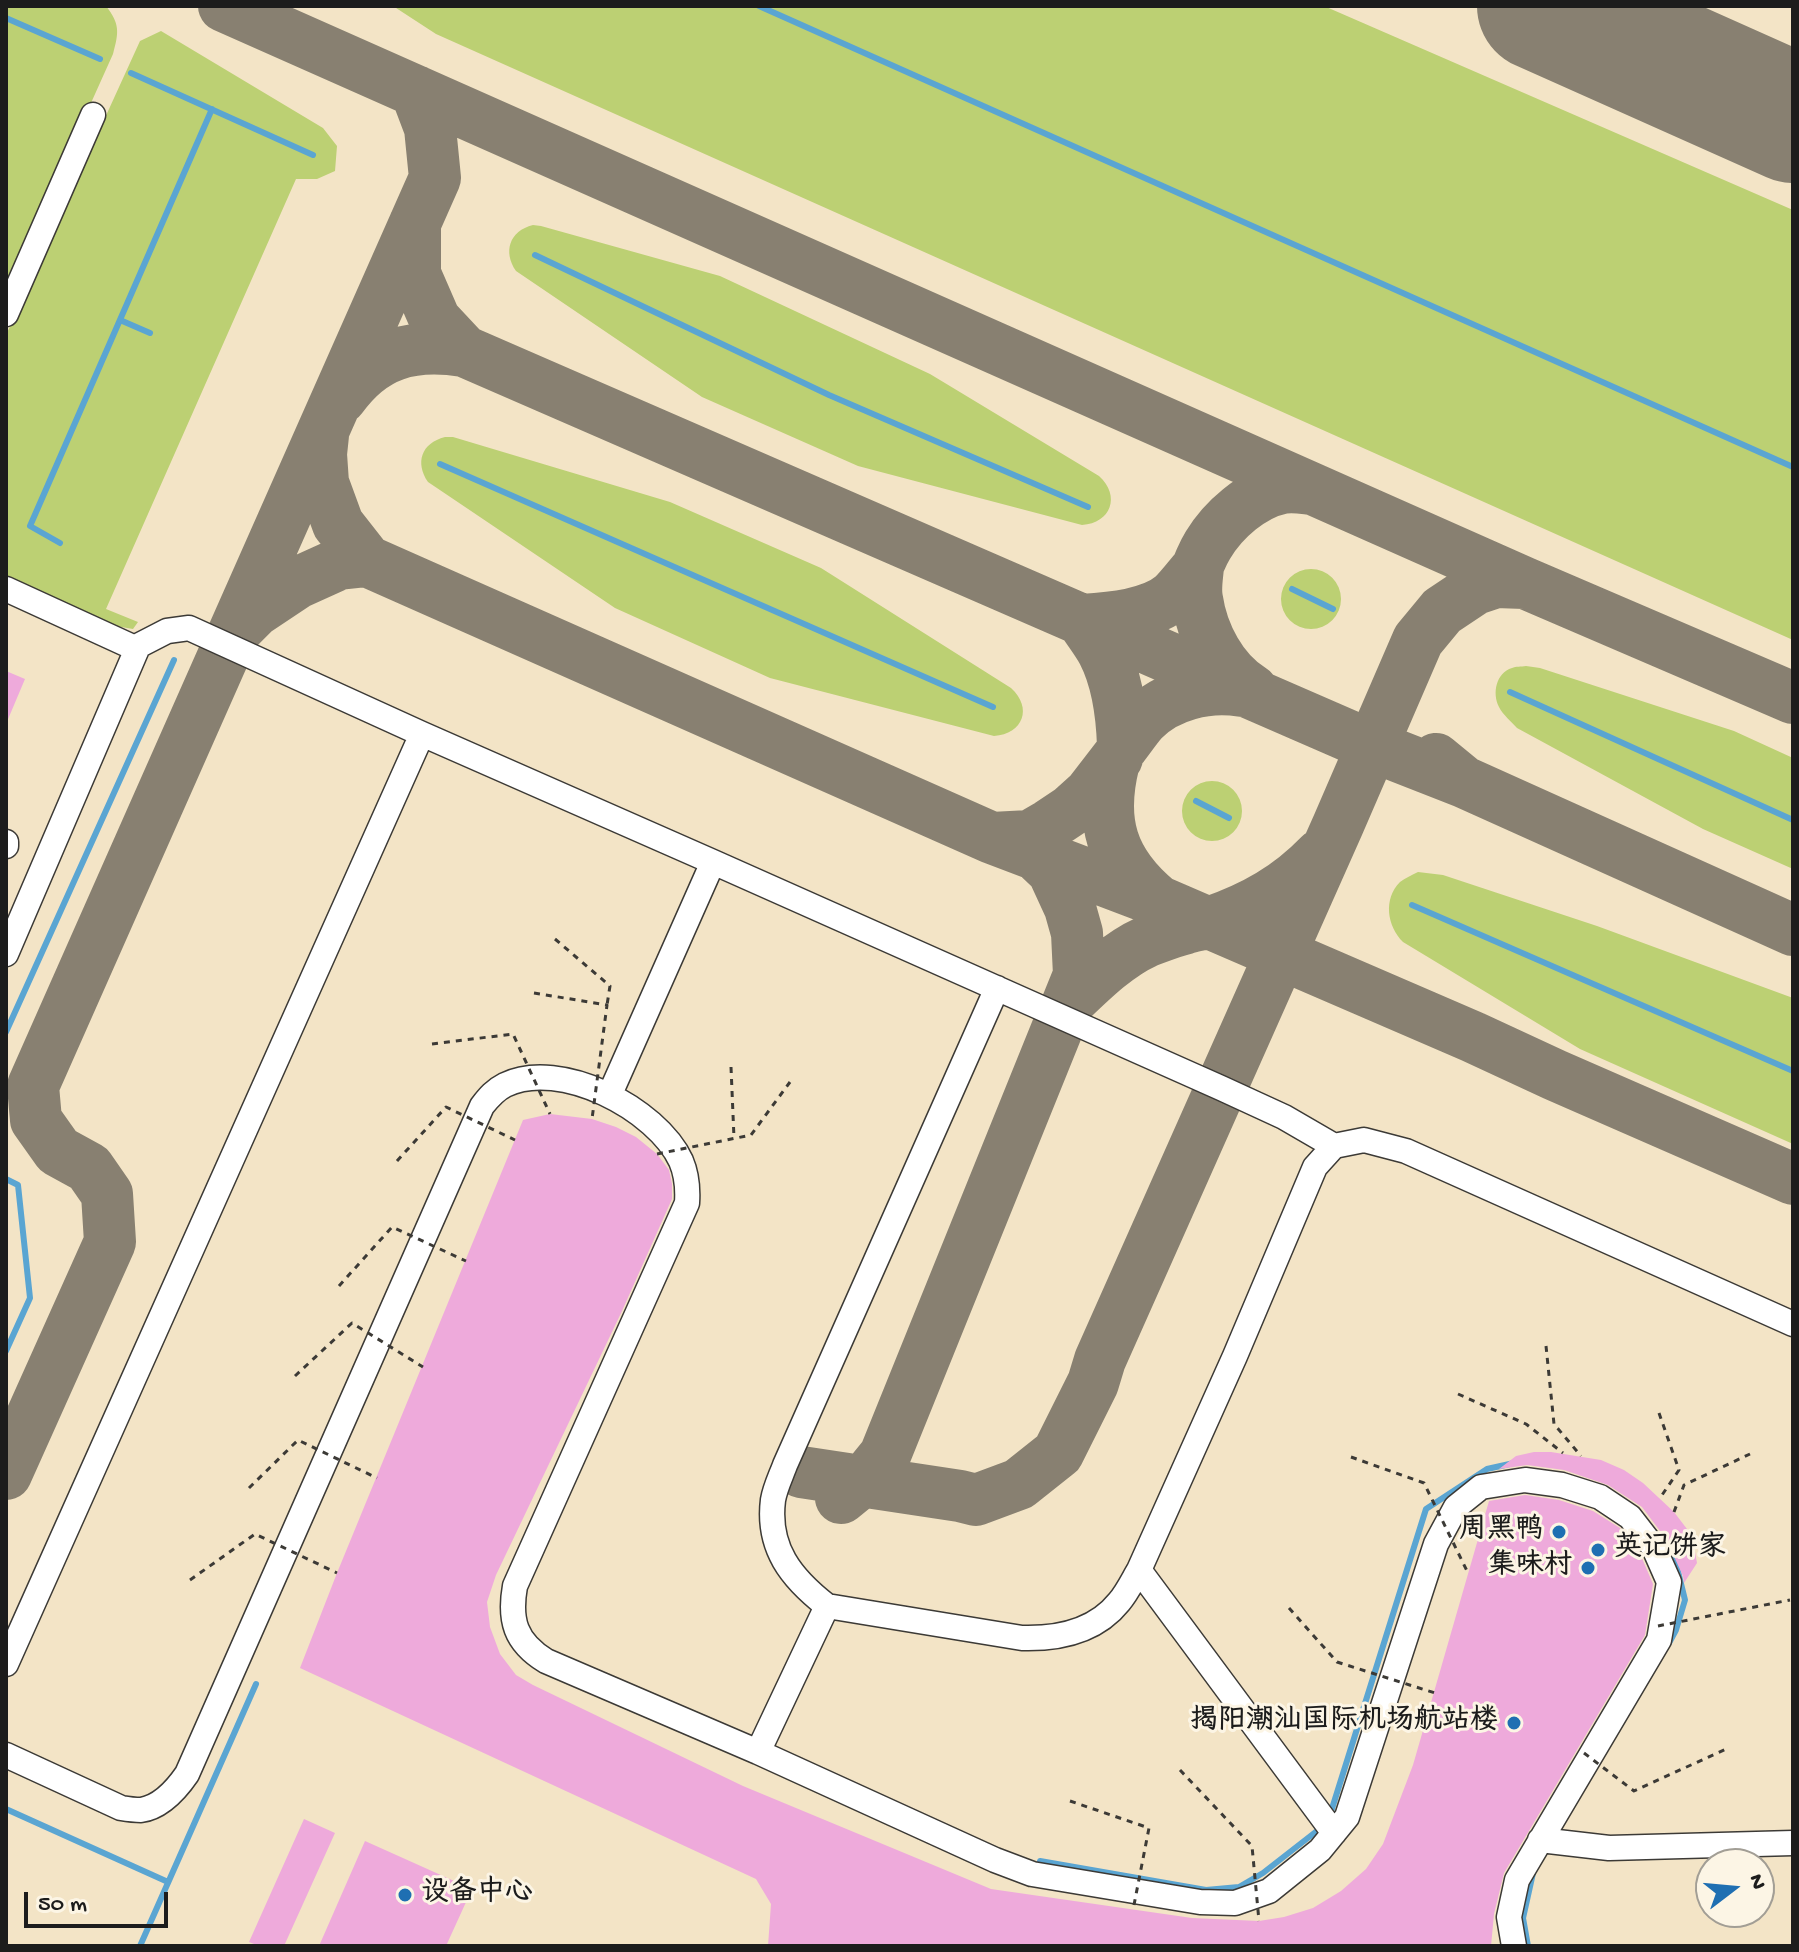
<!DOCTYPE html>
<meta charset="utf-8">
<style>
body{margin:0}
#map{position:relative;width:1799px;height:1952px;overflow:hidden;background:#f3e4c6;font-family:"Gochi Hand",sans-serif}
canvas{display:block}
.frame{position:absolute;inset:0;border:8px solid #1c1c1c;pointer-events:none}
.north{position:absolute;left:1695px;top:1848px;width:80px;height:80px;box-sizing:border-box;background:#fcf5e5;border:2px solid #a29e95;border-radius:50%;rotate:74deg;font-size:22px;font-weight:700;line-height:32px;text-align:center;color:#1c1c1c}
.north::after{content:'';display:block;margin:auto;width:28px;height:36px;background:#1f6fb2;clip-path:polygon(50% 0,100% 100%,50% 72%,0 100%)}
.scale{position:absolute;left:24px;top:1892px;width:144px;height:36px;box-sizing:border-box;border:4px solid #1c1c1c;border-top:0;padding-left:10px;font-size:24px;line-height:28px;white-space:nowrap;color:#1c1c1c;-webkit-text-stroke:6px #fcf5e5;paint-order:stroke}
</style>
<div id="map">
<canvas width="1799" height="1952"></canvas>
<div class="frame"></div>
<div class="north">N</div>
<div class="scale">50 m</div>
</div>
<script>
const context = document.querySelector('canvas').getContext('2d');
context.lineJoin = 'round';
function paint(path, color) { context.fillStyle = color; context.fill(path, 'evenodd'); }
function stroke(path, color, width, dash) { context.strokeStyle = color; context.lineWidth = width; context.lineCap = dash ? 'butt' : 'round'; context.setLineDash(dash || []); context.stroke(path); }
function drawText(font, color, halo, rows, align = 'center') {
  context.font = font + ' "Gochi Hand","LXGW WenKai TC",sans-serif'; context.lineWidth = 6; context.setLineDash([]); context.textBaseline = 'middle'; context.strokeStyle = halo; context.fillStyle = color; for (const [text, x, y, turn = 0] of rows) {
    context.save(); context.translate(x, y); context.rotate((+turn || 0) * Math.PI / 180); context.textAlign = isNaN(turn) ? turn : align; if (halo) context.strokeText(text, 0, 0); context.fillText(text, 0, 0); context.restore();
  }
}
paint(new Path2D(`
 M6 6H106C120 24 119 32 113 54L6 292Z
 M393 6H1324L1793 210V640L436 34Z
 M161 31 323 128 337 146 335 171 317 179H296L106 609 138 622 133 629 110 625 6 578V335L140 41Z
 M533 225 541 226 720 276 930 374 1099 476C1121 496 1111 523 1082 525L858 466 702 397 516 271C503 252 509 231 533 225Z
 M445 437H453L670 502 821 568 1011 688C1033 708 1023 734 994 736L770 678 615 608 428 482C415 463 421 443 445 437Z
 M1281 599a30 30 0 1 1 60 0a30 30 0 1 1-60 0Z
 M1526 666 1540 668 1734 731 1793 758V869L1703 829 1517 728C1511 721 1503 715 1499 707 1492 693 1496 673 1512 668 1516 666 1521 667 1526 666Z
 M1182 811a30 30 0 1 1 60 0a30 30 0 1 1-60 0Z
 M1418 872 1443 875 1597 926 1793 998V1144L1580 1049 1403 942C1387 926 1383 899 1400 882 1405 878 1412 875 1418 872Z`), '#bcd073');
stroke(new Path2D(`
 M759 6 1793 467
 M6 18 100 59
 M131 73 313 155
 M535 255 829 395 1088 507
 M120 320 150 333
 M440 464 993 707
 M60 543 30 526 212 109
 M1292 589 1333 609
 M1510 692 1793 820
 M1196 801 1229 818
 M1412 905 1793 1071
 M6 1032 174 660
 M6 1179 18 1185 30 1298 6 1351
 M1669 1643 1676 1630 1685 1600 1673 1551
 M6 1809 168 1882
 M1330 1815 1426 1509 1487 1469 1514 1463
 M1040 1861 1206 1890 1239 1887 1263 1873 1322 1827
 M140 1946 256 1684
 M1528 1946 1523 1918 1533 1873`), '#5aa5d2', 6);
stroke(new Path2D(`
 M224 6 1525 583 1793 698
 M415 223V274L435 320 464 351 1372 746 1464 782
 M341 398C373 353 412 343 464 351
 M323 435 321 454 323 483 338 524 367 561 992 838 1158 901
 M1198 567C1197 577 1195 589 1197 599 1202 634 1222 672 1252 690
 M1186 598C1193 580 1198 561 1208 545 1223 520 1252 494 1282 488 1293 486 1303 488 1313 489
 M238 628 255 611 297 583 339 564 367 561
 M1123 746C1130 737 1136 728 1143 720 1167 695 1208 685 1242 691
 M1123 746C1122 714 1118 681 1103 652 1097 641 1089 631 1082 620 1110 618 1151 615 1173 596 1182 587 1190 576 1198 567
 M1436 759 1464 782 1793 930
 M1114 762C1099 821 1111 862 1158 901L1473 1037 1555 1075 1793 1179
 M992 838 1030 836 1049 825 1070 811 1090 793 1117 758
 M1068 1003C1091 981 1117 955 1146 942 1159 937 1173 931 1187 928 1195 925 1203 925 1211 922 1254 907 1288 888 1320 855
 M801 1472 960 1496 976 1500 1019 1484 1058 1453 1093 1383 1100 1360 1338 825 1418 640 1442 611 1475 589 1496 582 1525 583
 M6 1474 110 1242 107 1194 89 1168 58 1151 36 1120 33 1086 435 178 430 128 416 91
 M841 1498 868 1476 885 1455 1079 975 1077 933 1070 908 1053 871 1034 853`), '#888071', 52);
stroke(new Path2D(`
 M1542 6 1793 118`), '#888071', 130);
paint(new Path2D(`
 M6 671 25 679 6 724Z
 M550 1114 592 1119 616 1127 636 1137 657 1154 669 1170 672 1184V1199L622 1311 496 1575 487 1602 490 1627 500 1654 516 1675 533 1685 743 1786 991 1889 1192 1918 1259 1921 1284 1917 1313 1908 1341 1891 1366 1869 1383 1844 1413 1765 1489 1501 1525 1495 1559 1500 1593 1511 1620 1528 1641 1556 1653 1584 1645 1635 1504 1873 1494 1914 1491 1946H768L771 1904 756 1879 300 1668 337 1573 523 1120Z
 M1534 1452H1551L1601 1460 1624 1470 1643 1483 1674 1512 1687 1529 1694 1546 1697 1563 1684 1583 1683 1576 1666 1539 1642 1507 1608 1485 1564 1470 1527 1465 1499 1469 1516 1456Z
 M304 1819 335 1833 284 1946H259L249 1942Z
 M365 1841 472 1889 446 1946H319Z`), '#eeaadb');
const minor = new Path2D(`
 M6 314 93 115
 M6 589 137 649 6 954
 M134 648 167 631 189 628 422 734 713 862 1221 1088 1284 1117 1334 1146
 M6 842V846
 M997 988 785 1465C781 1476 775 1488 773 1500 767 1548 791 1578 827 1606L1022 1638C1058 1639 1095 1632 1119 1602 1127 1593 1133 1580 1139 1570L1235 1356 1315 1167 1334 1146 1364 1140 1406 1151 1793 1324
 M610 1094 713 862
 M1139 1570 1334 1833
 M6 1664 422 734
 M758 1752 827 1606
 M6 1755 121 1808C127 1809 135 1810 141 1810 161 1807 176 1790 187 1774L482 1106C489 1097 495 1090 505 1085 560 1058 657 1109 681 1161 687 1175 688 1188 687 1203L515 1586C509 1620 515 1642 546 1661L758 1752 995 1860 1032 1874 1200 1902 1235 1903 1269 1891 1320 1850 1347 1817 1436 1544 1456 1507 1481 1487 1525 1480 1562 1485 1600 1497 1630 1517 1654 1548 1669 1582 1659 1640 1517 1880 1509 1917 1514 1946
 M1540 1840 1609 1848 1793 1843`);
stroke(minor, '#3c3a36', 27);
stroke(new Path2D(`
 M555 939 610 986 607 1005
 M731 1067 734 1138
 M1546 1346 1554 1424 1581 1456
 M1458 1394 1526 1424 1563 1453
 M1659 1413 1679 1470 1660 1498
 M1674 1512 1684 1485 1750 1454`), '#3c3a36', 3, [6, 6]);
stroke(minor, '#fff', 24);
stroke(new Path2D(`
 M534 993 607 1005 592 1119
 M432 1044 513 1034 550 1114
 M657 1154 751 1135 790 1082
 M397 1161 446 1107 515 1140
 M339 1286 392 1227 466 1261
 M295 1376 352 1323 423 1367
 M1351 1457 1424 1483 1468 1573
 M249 1488 298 1440 377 1478
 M190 1580 255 1534 337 1573
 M1289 1608 1337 1662 1435 1693
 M1658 1626 1790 1600
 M1584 1753 1634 1791 1726 1749
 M1180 1770 1252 1846 1259 1921
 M1070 1801 1149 1828 1133 1910`), '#3c3a36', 3, [6, 6]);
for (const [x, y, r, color] of [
 [1559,1532,8,"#1f6fb2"],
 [1598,1550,8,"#1f6fb2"],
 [1588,1568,8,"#1f6fb2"],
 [1514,1723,8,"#1f6fb2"],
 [405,1895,8,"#1f6fb2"]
]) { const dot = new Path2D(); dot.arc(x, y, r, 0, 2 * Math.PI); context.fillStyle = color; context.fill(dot); stroke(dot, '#fcf5e5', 3); }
drawText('bold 28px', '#1c1c1c', '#fcf5e5', [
 ["周黑鸭",1543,1532],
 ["英记饼家",1614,1550,"left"],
 ["集味村",1572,1568],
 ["揭阳潮汕国际机场航站楼",1498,1723],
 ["设备中心",421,1895,"left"]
], 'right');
</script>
